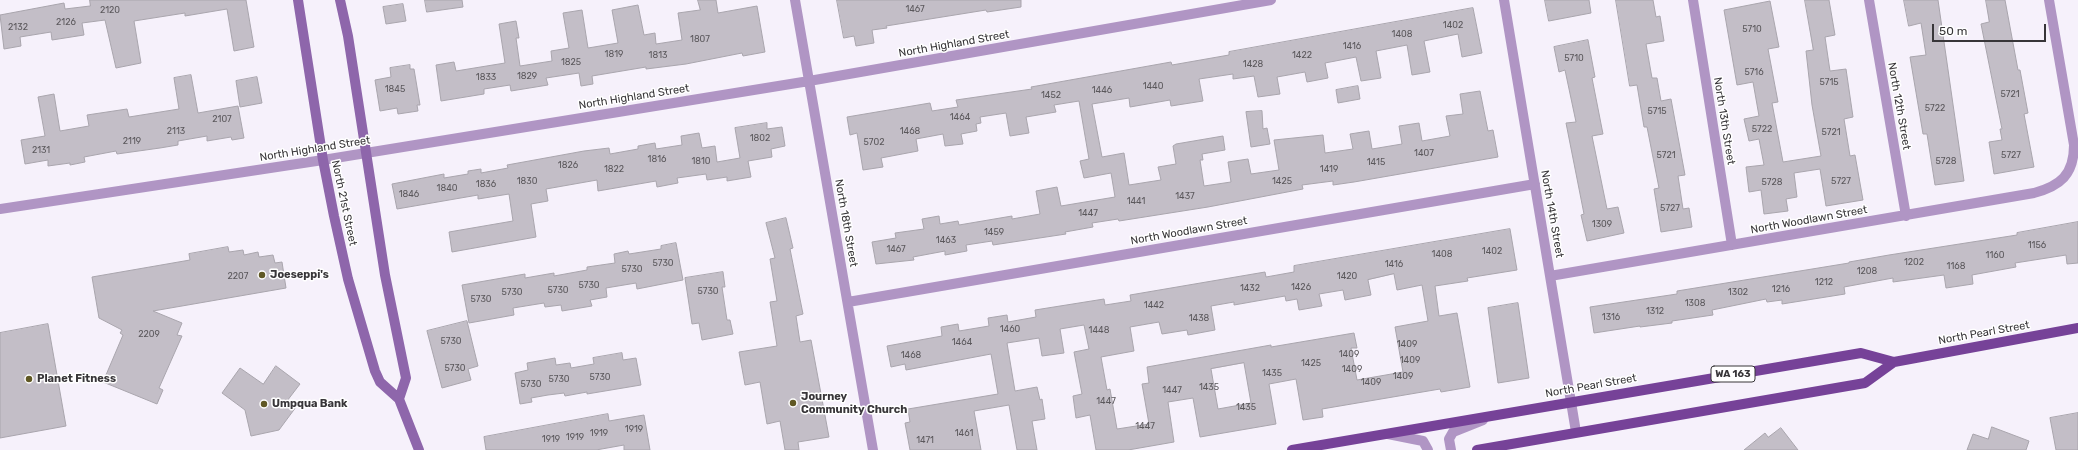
<!DOCTYPE html>
<style>
body{margin:0}
#map{position:relative;width:2078px;height:450px;overflow:hidden;background:#f6f1fb;font-family:Rubik,sans-serif}
canvas{display:block}
.scale{position:absolute;left:1932px;top:24px;width:114px;height:18px;box-sizing:border-box;border:2px solid #383639;border-top:0;padding-left:5px;font-size:12px;line-height:14px;white-space:nowrap;color:#383639;-webkit-text-stroke:3px #fff;paint-order:stroke}
</style>
<div id="map">
<canvas width="2078" height="450"></canvas>
<div class="scale">50 m</div>
</div>
<script>
const context = document.querySelector('canvas').getContext('2d');
context.lineJoin = 'round';
function paint(path, color) { context.fillStyle = color; context.fill(path, 'evenodd'); }
function stroke(path, color, width, dash) { context.strokeStyle = color; context.lineWidth = width; context.lineCap = dash ? 'butt' : 'round'; context.setLineDash(dash || []); context.stroke(path); }
function drawText(font, color, halo, rows, align = 'center') {
  context.font = font + ' Rubik,sans-serif'; context.lineWidth = 3; context.setLineDash([]); context.textBaseline = 'middle'; context.strokeStyle = halo; context.fillStyle = color; for (const [text, x, y, turn = 0] of rows) {
    context.save(); context.translate(x, y); context.rotate((+turn || 0) * Math.PI / 180); context.textAlign = isNaN(turn) ? turn : align; if (halo) context.strokeText(text, 0, 0); context.fillText(text, 0, 0); context.restore();
  }
}
const building = new Path2D(`
 M90 0H246L254 47 234 51 227 9 185 16V13L134 21 141 63 116 68 105 20 82 23 84 35 52 40 51 32 20 37 21 46 4 49 0 15 64 3 65 9 90 6Z
 M425 0H462L463 7 427 12Z
 M698 0H716L718 13 757 6 765 52 743 56 742 53 686 64 646 69V67L592 76 593 84 581 86 579 73 546 78 548 85 511 91 510 85 484 89V94L441 101 436 65 454 62 456 71 505 63 499 24 516 21 519 38H516L520 66 552 61 551 51 569 48 563 13 582 10 588 48 618 43 612 10 638 5 644 35 655 33 656 44 682 40 678 13 700 10Z
 M837 0H1021V7L987 12 986 10 886 26 887 28 872 30 874 43 856 46 854 36 844 38Z
 M1545 0H1589L1591 13 1549 21Z
 M1616 0H1653L1656 17 1660 16 1664 41 1646 44 1652 78H1657L1661 101 1671 99 1685 175 1678 176 1683 209 1689 208 1692 227 1661 232 1654 189 1659 188 1647 127H1644L1637 85 1630 86Z
 M1805 0H1829L1835 35 1825 37 1830 71 1846 69 1853 117 1844 119 1850 156 1855 155 1863 200 1826 206 1820 169 1794 173 1797 197 1786 199 1788 211 1764 214 1761 190 1749 192 1746 167 1764 165 1759 139 1749 141 1744 119 1759 116 1753 82 1737 85 1724 10 1770 1 1779 47 1768 49 1778 102 1772 103 1783 162 1821 156 1812 105 1806 51 1813 50Z
 M1904 0H1938L1964 181 1935 185 1927 134H1923L1910 57 1926 55 1921 23 1909 26Z
 M1986 0H2005L2018 70H2020L2028 113 2024 114 2034 167 1994 174 1989 142 2002 140 2000 129H2002L1981 24 1989 22Z
 M403 4 406 21 386 24 383 7Z
 M1473 8 1482 53 1462 57 1458 34 1424 41 1430 72 1412 75 1407 45 1376 51 1381 78 1361 81 1356 57 1325 63 1328 78 1307 82 1305 72 1277 77 1280 94 1258 97 1254 76 1233 79V74L1199 79 1203 101 1171 106 1170 100 1130 107 1129 98 1092 104 1102 157 1124 153 1129 185 1161 180 1158 167 1176 164 1173 146 1176 144 1223 136 1225 150 1202 154 1203 160H1200L1204 186 1231 182 1228 162 1248 159 1251 174 1279 170 1274 140 1323 135 1325 153 1353 149 1350 134 1369 131 1372 149 1402 144 1399 126 1419 123 1422 141 1450 136 1446 116 1463 114 1460 94 1480 91 1488 131 1493 130 1498 157 1354 182 1333 185V181L1302 185 1303 189 1208 207 1119 221 1118 219 1092 223 1093 227 1065 232 1066 234 993 245 992 241 966 245 967 251 945 255V251L913 257 914 260 876 264 872 242 896 238 895 233 924 229 922 219 939 216 940 224 958 221 959 225 1012 216V219L1040 214 1036 191 1057 187 1061 206 1115 197 1111 173 1084 178 1080 161 1089 159 1079 101 1054 105 1056 112 1026 117 1029 133 1010 136 1006 113 980 117 981 123 976 124 977 131 961 134 963 144 945 146 943 134 916 139 918 151 881 158 883 167 863 170 857 133 850 135 847 117 930 103 932 111 958 107 956 100 1032 89 1031 87 1171 62 1172 65 1229 55V52Z
 M1588 40 1595 77 1592 78 1603 134 1592 136 1607 209 1618 207 1624 233 1587 241 1581 215 1584 214 1566 123 1576 122 1565 70 1559 72 1554 47Z
 M410 65V69H414L420 105H417L418 111 398 114 397 108 380 111 375 80 391 77 390 68Z
 M191 75 198 113 238 106 244 138 232 140 231 137 207 141V136L178 141V145L160 148 117 154 116 151 84 157 85 162 70 165V163L48 166V160L25 164 21 140 45 136 38 97 54 94 60 131 89 126 87 115 127 109 129 117 179 109 174 78Z
 M257 77 262 103 240 107 236 81Z
 M1358 86 1360 99 1338 103 1336 90Z
 M1262 111 1263 129 1267 128 1270 144 1251 147 1246 112Z
 M767 123V129L782 127 785 146 771 149 772 157 748 161 751 177 727 181V177L707 180 706 174 677 178 678 183 657 187 656 181 598 191 597 180 546 189 548 201 531 204 536 237 452 252 449 232 513 221 509 194 478 199V195L397 209 392 184 444 174V178L468 174V171L481 169V173L508 168 507 165 584 151 609 148 610 154 638 149V146L655 143 656 149 682 145 681 136 699 133 702 148 715 146 717 162 740 158 735 128Z
 M786 218 793 248 790 249 803 314 796 316 800 342 811 340 829 437 798 442 799 450H785L780 421 767 424 760 382 745 385 739 352 777 346 770 302 777 301 770 259 775 258 766 223Z
 M2078 222V263L2067 264 2066 255 2015 263 2016 267 1972 275 1973 284 1946 288 1944 275 1893 282V278L1844 287 1845 294 1782 304V300L1767 302 1766 299 1712 310 1713 315 1672 321V323L1640 327V326L1594 333 1590 307 1677 294V291L1849 263V262L1889 255 2017 235V233Z
 M1510 229 1517 270 1467 278 1468 281 1435 286 1439 316 1457 313 1470 387 1441 392 1440 389 1322 409 1323 417 1303 420 1296 379 1269 384 1276 424 1200 437 1193 398 1168 402 1174 442 1128 450H1096L1090 415 1076 418 1073 396 1082 394 1074 352 1089 349 1084 325 1060 329 1064 353 1042 356 1039 338 1007 343 1015 391 1037 387 1040 400 1042 399 1045 419 1032 421 1037 450H1017L1009 405 974 411 981 450H910L905 423 910 422 908 409 998 394 991 354 906 370 905 364 891 367 887 346 942 336 941 327 958 324 959 331 989 326 988 318 1007 315 1008 322 1036 317 1035 310 1104 299 1105 305 1131 301 1130 295 1265 272 1266 277 1294 272V266ZM1394 274 1397 290 1422 285 1428 321 1395 327 1403 372 1357 380 1351 348H1357L1354 333 1271 347V345L1147 367 1149 383 1142 384 1149 424 1117 429 1110 389 1107 390 1101 357 1134 351 1130 327 1159 322 1162 334 1187 330 1188 335 1215 330 1211 306 1234 302V305L1285 296 1286 301 1297 299 1299 310 1322 306 1319 294 1343 290 1345 300 1371 295 1368 280ZM1244 363 1251 403 1218 409 1211 369Z
 M676 243 683 280 637 289 636 283 606 288 607 297 590 300 592 306 562 311 561 305 545 307 544 303 513 308 514 315 469 323 462 285 525 274V278L554 273V276L587 270V267L615 263 614 254 628 251 629 254 661 249V246Z
 M228 247 229 252 243 250 244 255 258 252 259 257 273 255 275 263 282 262 286 288 153 311 182 323 177 335 182 336 159 388 163 390 157 404 103 382 123 335 120 333 122 330 99 318 92 277 190 260 189 254Z
 M723 272 725 287H722L727 320H730L733 334 702 340 699 323 692 324 685 278Z
 M1518 303 1529 378 1498 383 1488 308Z
 M467 321 478 366 468 369 471 380 442 388 427 331Z
 M48 324 66 426 0 438V333Z
 M622 353 623 360 636 358 641 385 587 394V392L565 396 564 393 548 395 531 398 532 402 520 404 515 373 528 370 527 363 555 358 556 365 570 363 571 368 594 364 593 358Z
 M276 366 300 384 287 401 296 407 279 430 251 436 245 410 222 393 240 368 263 384Z
 M2078 413V450H2056L2050 418Z
 M608 414 609 421 644 415 650 450H624V445L596 450H486L484 437Z
 M1992 427 2029 441 2026 450H1967L1973 434 1988 439Z
 M1781 428 1798 450H1744L1765 433 1768 437Z`);
paint(building, '#c3bec7');
stroke(building, '#a9a5ad', 1);
stroke(new Path2D(`
 M795 0 873 450
 M1504 0 1576 432
 M1693 0 1732 245
 M1869 0 1906 216
 M0 209 323 160 809 81 1271 0
 M1550 276 2034 193C2060 186 2074 175 2074 145L2049 0
 M848 302 1535 184
 M1388 434 1423 441 1428 450
 M1451 450 1449 439 1453 432 1483 420`), '#b095c4', 10);
stroke(new Path2D(`
 M298 0 323 160 334 216 348 279 375 371 380 382 399 399 419 450
 M340 0 348 36 385 275 406 378 399 399`), '#8e66ab', 10);
stroke(new Path2D(`
 M1292 450 1861 353 1894 362 2078 328
 M1477 450 1865 383 1894 362`), '#764298', 10);
for (const [x, y, r, color] of [
 [262,275,4,"#605824"],
 [29,379,4,"#605824"],
 [793,403,4,"#605824"],
 [264,404,4,"#605824"]
]) { const dot = new Path2D(); dot.arc(x, y, r, 0, 2 * Math.PI); context.fillStyle = color; context.fill(dot); stroke(dot, '#fff', 1.5); }
drawText('9px', '#5b585c', null, [
 ["1467",915,9],
 ["2120",110,10],
 ["2126",66,22],
 ["1402",1453,25],
 ["2132",18,27],
 ["5710",1752,29],
 ["1408",1402,34],
 ["1807",700,39],
 ["1416",1352,46],
 ["1819",614,54],
 ["1813",658,55],
 ["1422",1302,55],
 ["5710",1574,58],
 ["1825",571,62],
 ["1428",1253,64],
 ["5716",1754,72],
 ["1829",527,76],
 ["1833",486,77],
 ["5715",1829,82],
 ["1440",1153,86],
 ["1845",395,89],
 ["1446",1102,90],
 ["5721",2010,94],
 ["1452",1051,95],
 ["5722",1935,108],
 ["5715",1657,111],
 ["1464",960,117],
 ["2107",222,119],
 ["5722",1762,129],
 ["2113",176,131],
 ["1468",910,131],
 ["5721",1831,132],
 ["1802",760,138],
 ["2119",132,141],
 ["5702",874,142],
 ["2131",41,150],
 ["1407",1424,153],
 ["5721",1666,155],
 ["5727",2011,155],
 ["1816",657,159],
 ["1810",701,161],
 ["5728",1946,161],
 ["1415",1376,162],
 ["1826",568,165],
 ["1822",614,169],
 ["1419",1329,169],
 ["1830",527,181],
 ["1425",1282,181],
 ["5727",1841,181],
 ["5728",1772,182],
 ["1836",486,184],
 ["1840",447,188],
 ["1846",409,194],
 ["1437",1185,196],
 ["1441",1136,201],
 ["5727",1670,208],
 ["1447",1088,213],
 ["1309",1602,224],
 ["1459",994,232],
 ["1463",946,240],
 ["1156",2037,245],
 ["1467",896,249],
 ["1402",1492,251],
 ["1408",1442,254],
 ["1160",1995,255],
 ["1202",1914,262],
 ["5730",663,263],
 ["1416",1394,264],
 ["1168",1956,266],
 ["5730",632,269],
 ["1208",1867,271],
 ["2207",238,276],
 ["1420",1347,276],
 ["1212",1824,282],
 ["5730",589,285],
 ["1426",1301,287],
 ["1432",1250,288],
 ["1216",1781,289],
 ["5730",558,290],
 ["5730",708,291],
 ["5730",512,292],
 ["1302",1738,292],
 ["5730",481,299],
 ["1308",1695,303],
 ["1442",1154,305],
 ["1312",1655,311],
 ["1316",1611,317],
 ["1438",1199,318],
 ["1460",1010,329],
 ["1448",1099,330],
 ["2209",149,334],
 ["5730",451,341],
 ["1464",962,342],
 ["1409",1407,344],
 ["1409",1349,354],
 ["1468",911,355],
 ["1409",1410,360],
 ["1425",1311,363],
 ["5730",455,368],
 ["1409",1352,369],
 ["1435",1272,373],
 ["1409",1403,376],
 ["5730",600,377],
 ["5730",559,379],
 ["1409",1371,382],
 ["5730",531,384],
 ["1435",1209,387],
 ["1447",1172,390],
 ["1447",1106,401],
 ["1435",1246,407],
 ["1447",1145,426],
 ["1919",634,429],
 ["1919",599,433],
 ["1461",964,433],
 ["1919",575,437],
 ["1919",551,439],
 ["1471",925,440]
]);
for (const [x, y, w] of [
 [1733,374,44]
]) { const box = new Path2D(); box.roundRect(x - w / 2, y - 8, w, 16, 3); context.fillStyle = '#fff'; context.fill(box); stroke(box, '#383639', 1); }
drawText('bold 10px', '#383639', null, [
 ["WA 163",1733,374]
]);
drawText('11px', '#383639', '#fff', [
 ["North Highland Street",954,44,-10],
 ["North Highland Street",634,97,-9],
 ["North 12th Street",1899,106,80],
 ["North 13th Street",1724,121,81],
 ["North Highland Street",315,149,-9],
 ["North 21st Street",344,203,78],
 ["North 14th Street",1552,214,80],
 ["North Woodlawn Street",1809,220,-10],
 ["North 18th Street",846,223,80],
 ["North Woodlawn Street",1189,231,-10],
 ["North Pearl Street",1984,333,-10],
 ["North Pearl Street",1591,386,-10]
]);
drawText('bold 11px', '#383639', '#fff', [
 ["Joeseppi's",270,275],
 ["Planet Fitness",37,379],
 ["Journey",801,397],
 ["Community Church",801,410],
 ["Umpqua Bank",272,404]
], 'left');
</script>
